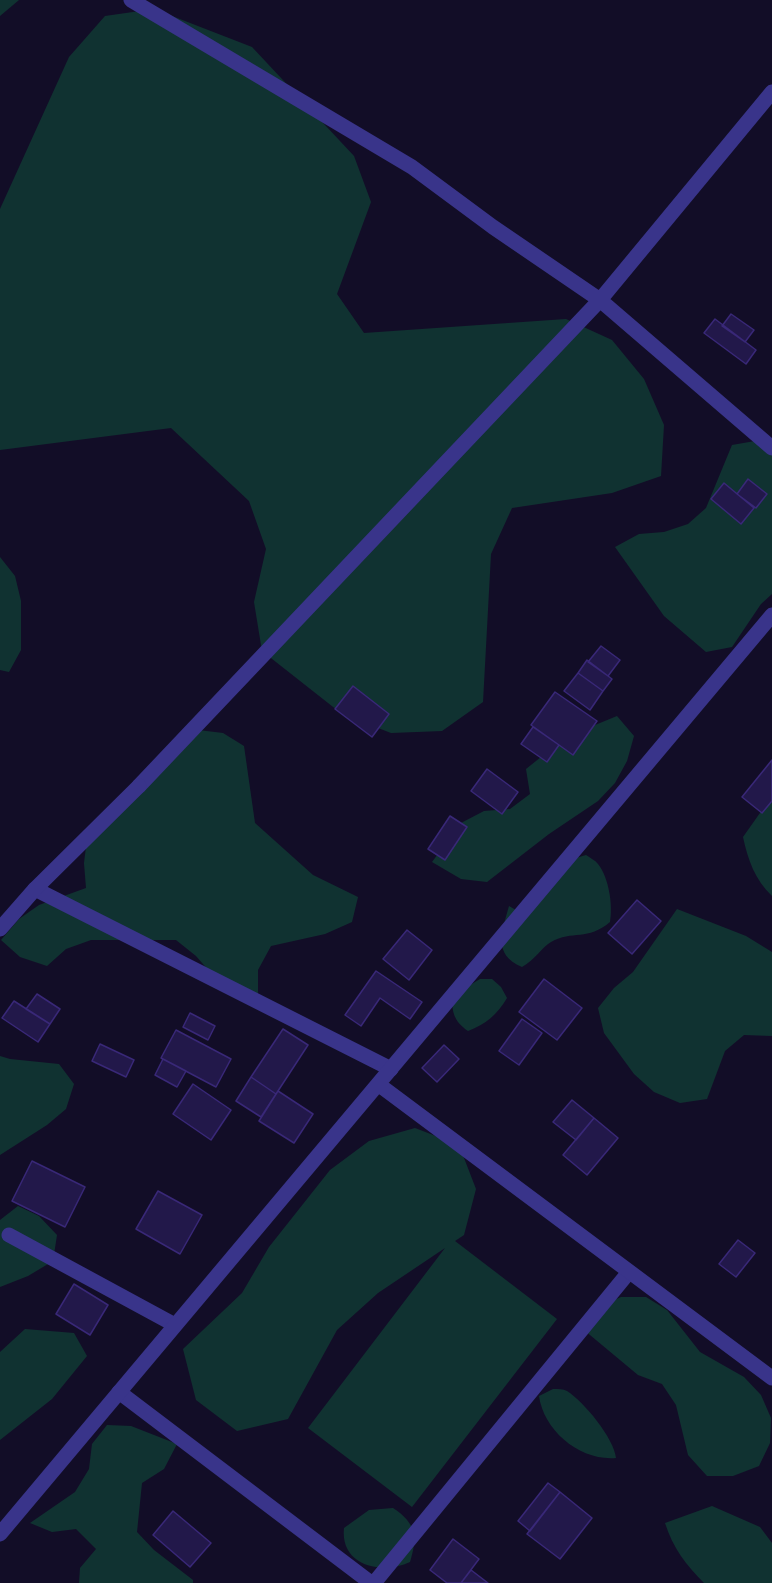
<!DOCTYPE html>
<style>
body{margin:0}
canvas{display:block;background:#120d27}
</style>
<canvas width="772" height="1583"></canvas>
<script>
const context = document.querySelector('canvas').getContext('2d');
context.lineJoin = 'round';
function paint(path, color) { context.fillStyle = color; context.fill(path, 'evenodd'); }
function stroke(path, color, width, dash) { context.strokeStyle = color; context.lineWidth = width; context.lineCap = dash ? 'butt' : 'round'; context.setLineDash(dash || []); context.stroke(path); }
paint(new Path2D(`
 M0 0H19L0 16Z
 M154 9 252 47 354 156 371 202 337 294 364 333 566 319 612 340 644 379 664 425 661 476 612 493 512 508 491 554 483 702 442 731 391 733 342 714 262 651 254 602 266 549 249 501 171 428 0 450V209L69 57 105 16Z
 M755 441 772 445V594L761 604 732 647 706 652 664 616 615 547 639 534 664 532 688 524 706 508 732 445Z
 M0 557 15 576 21 601V650L9 672 0 670Z
 M617 716 634 736 627 761 615 783 598 801 549 834 487 882 461 879 432 862 461 823 484 811 510 809 530 794 526 769 566 737Z
 M198 730 223 733 244 746 255 823 313 875 358 897 352 922 325 934 271 946 258 970V994L231 996 196 956 176 940H91L66 949 47 966 20 957 1 940 19 919 39 905 86 888 84 863 87 839Z
 M772 796V896C755 880 748 860 743 837Z
 M586 855C590 858 595 860 598 864 609 878 613 905 610 922 588 941 572 930 551 942 542 947 535 960 522 967 492 954 502 932 509 906L521 913 559 863Z
 M677 909 746 936 772 952V1036L744 1035 725 1051 707 1099 680 1103 654 1092 634 1074 604 1033 598 1008 614 988 633 972Z
 M480 979H492L501 987 507 998C497 1015 486 1024 468 1031 454 1021 452 1013 452 996Z
 M0 1056 10 1059 59 1064 74 1084 66 1109 47 1125 0 1155Z
 M415 1128 459 1145 476 1189 464 1235 455 1241 557 1319 412 1507 308 1428 445 1248 378 1293 337 1330 288 1419 237 1431 196 1400 183 1349 242 1293 269 1247 330 1170 369 1141Z
 M18 1206 39 1216 57 1235 53 1261 28 1276 0 1287V1220Z
 M621 1297H646L667 1310 700 1352 744 1377 761 1395 771 1418 770 1443 759 1466 733 1476H707L688 1455 676 1405 662 1384 638 1375 584 1330 595 1308Z
 M25 1329 74 1333 87 1356 52 1399 0 1440V1352Z
 M553 1389C558 1389 563 1389 567 1391 584 1402 614 1438 616 1458 580 1461 544 1431 539 1396Z
 M107 1425 131 1426 177 1444 164 1469 142 1483 137 1532 154 1550 193 1580V1583H79L80 1568 96 1549 76 1529 52 1532 30 1523 75 1492 89 1469 92 1444Z
 M712 1506 760 1527 772 1543V1583H704C686 1565 673 1548 665 1523Z
 M393 1508C416 1523 418 1537 410 1562 382 1575 340 1566 344 1528L369 1510Z`), '#103231');
const building = new Path2D(`
 M731 314 754 330 745 342 722 326Z
 M715 319 756 350 746 364 704 333Z
 M748 479 767 494 756 508 737 494Z
 M724 483 754 508 741 524 711 499Z
 M601 646 620 660 608 676 588 662Z
 M587 660 612 679 603 691 578 673Z
 M578 673 603 691 590 710 564 691Z
 M353 686 389 714 372 737 335 709Z
 M555 692 597 721 573 755 531 725Z
 M533 727 559 745 547 762 521 744Z
 M772 760V801L762 813 742 797Z
 M487 769 518 792 502 814 471 791Z
 M450 816 467 827 445 860 428 849Z
 M637 900 661 921 632 954 608 933Z
 M407 930 432 950 409 980 383 959Z
 M376 971 422 1002 410 1019 380 998 361 1026 345 1015Z
 M544 979 582 1008 557 1040 519 1012Z
 M37 994 60 1009 50 1024 26 1009Z
 M14 1001 50 1024 38 1042 2 1018Z
 M190 1013 215 1026 208 1040 183 1027Z
 M522 1019 542 1033 519 1065 499 1051Z
 M283 1029 308 1045 276 1094 251 1077Z
 M176 1030 231 1059 216 1087 161 1058Z
 M100 1044 134 1060 126 1077 92 1061Z
 M444 1045 459 1059 437 1082 422 1068Z
 M163 1059 186 1071 177 1087 155 1075Z
 M251 1077 276 1094 261 1117 236 1101Z
 M193 1084 231 1110 211 1140 173 1114Z
 M278 1091 313 1114 294 1143 259 1121Z
 M572 1100 594 1118 576 1140 553 1122Z
 M594 1118 618 1138 587 1175 563 1155Z
 M32 1161 85 1187 65 1227 12 1201Z
 M158 1191 202 1215 180 1254 136 1229Z
 M738 1240 755 1253 736 1277 719 1264Z
 M74 1284 108 1305 90 1335 56 1314Z
 M548 1483 560 1492 530 1531 518 1521Z
 M560 1492 592 1518 560 1559 527 1534Z
 M173 1511 211 1543 190 1567 153 1535Z
 M453 1539 479 1559 461 1583H447L430 1570Z
 M471 1570 488 1583H461Z`);
paint(building, '#22184a');
stroke(building, '#392878', 1.5);
stroke(new Path2D(`
 M131 0 412 167 493 227 600 300 772 448
 M139 786 600 300 772 92
 M35 889 391 1069
 M9 1235 175 1325
 M119 1392 371 1583
 M374 1583 629 1272`), '#39348a', 15);
stroke(new Path2D(`
 M0 929 35 889 139 786
 M378 1084 772 1378
 M0 1534 772 615`), '#39348a', 15);
</script>
